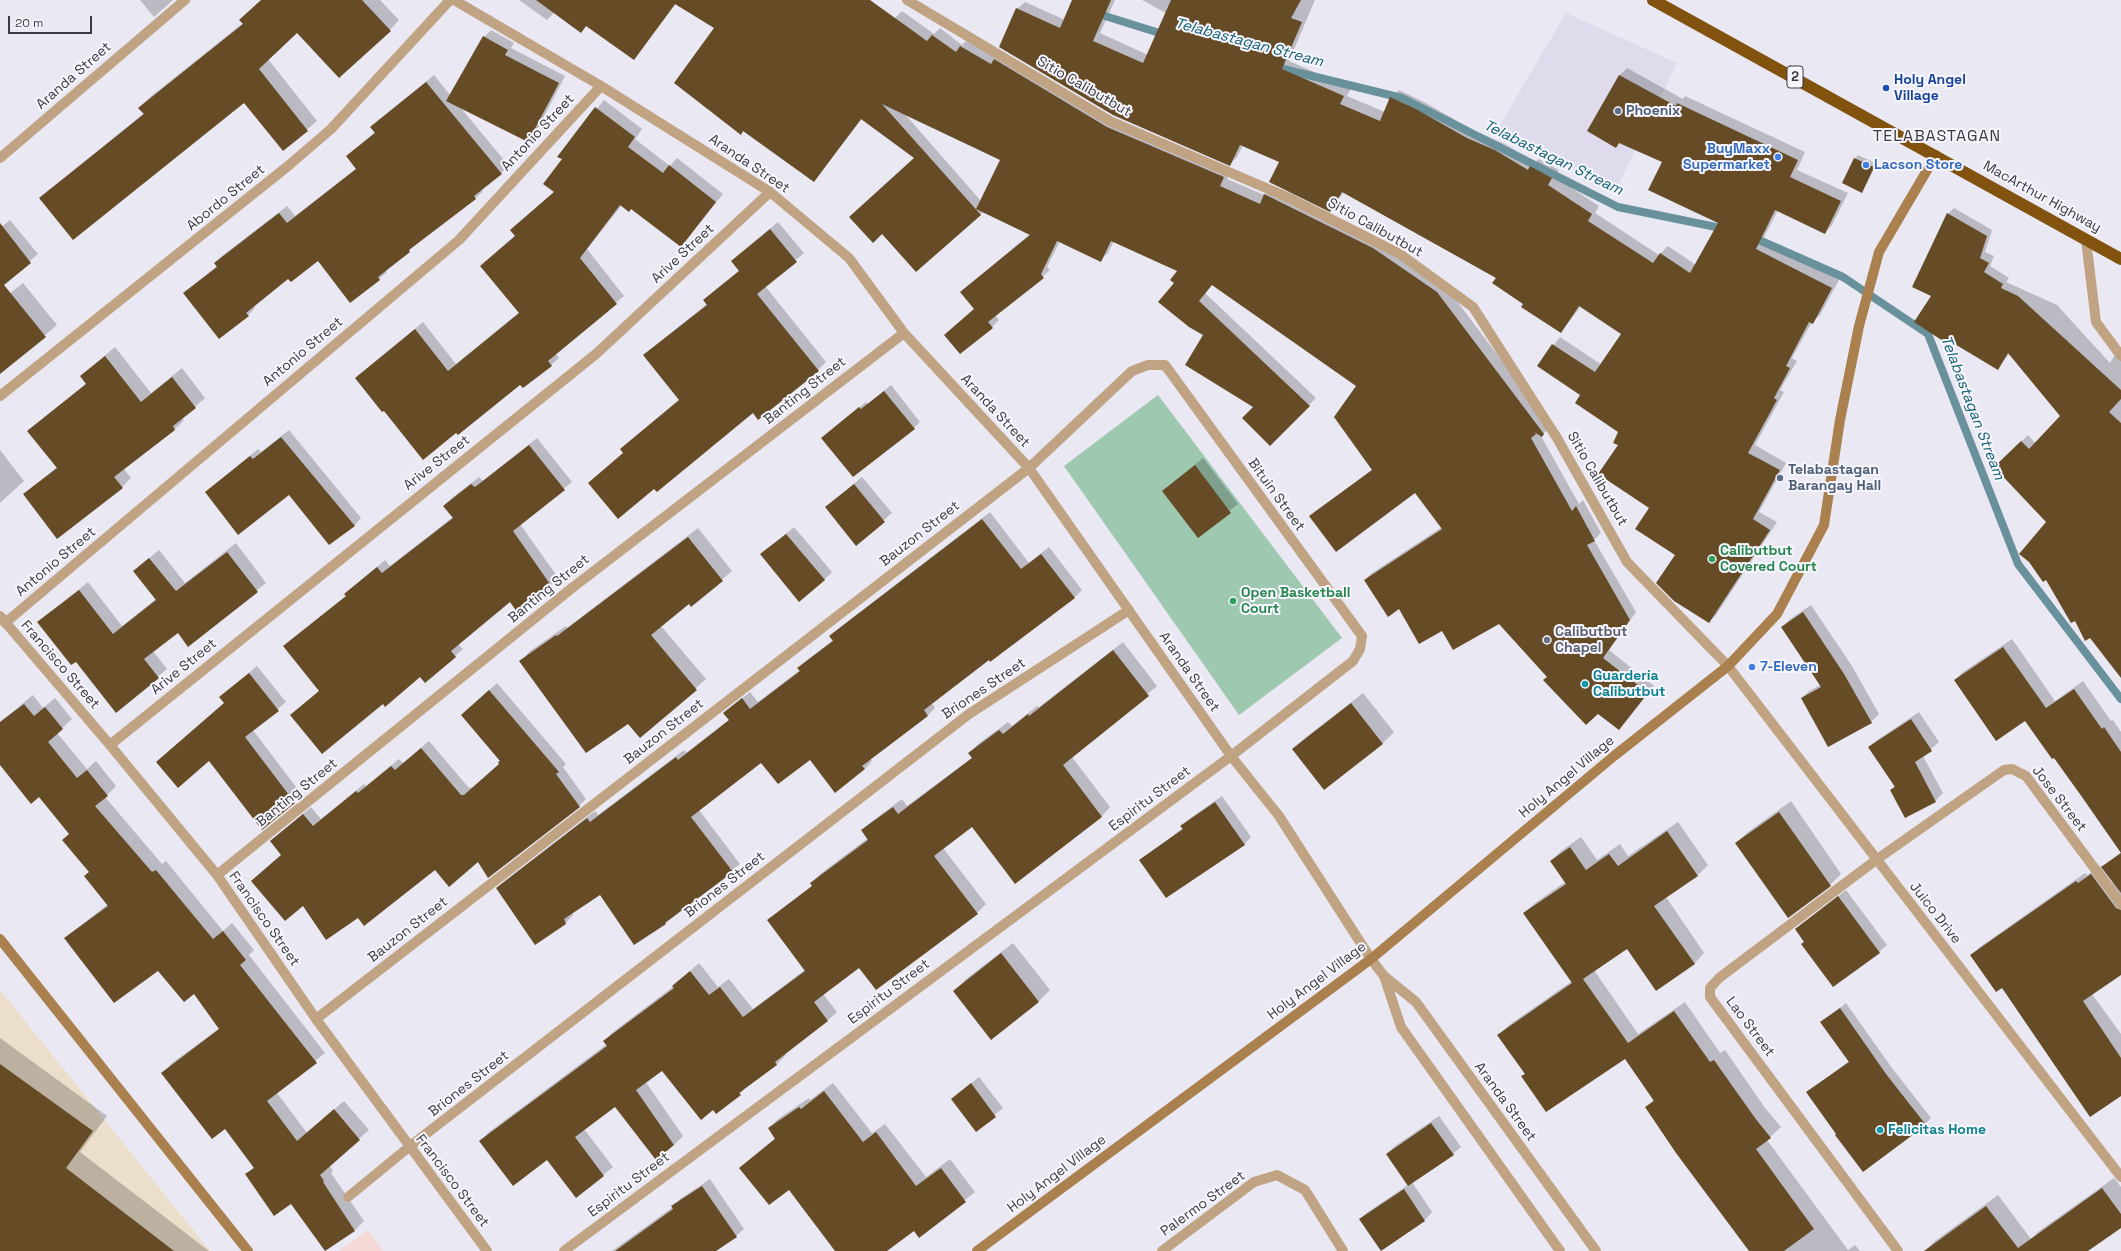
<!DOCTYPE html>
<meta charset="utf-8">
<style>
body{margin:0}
#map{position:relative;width:2121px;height:1251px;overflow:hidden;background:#eae8f3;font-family:"Space Grotesk",sans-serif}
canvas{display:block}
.scale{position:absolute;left:8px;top:16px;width:84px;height:18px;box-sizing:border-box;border:2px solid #3b3a3e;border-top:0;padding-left:5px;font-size:12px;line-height:14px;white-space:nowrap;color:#3b3a3e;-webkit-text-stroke:3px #f7f6fe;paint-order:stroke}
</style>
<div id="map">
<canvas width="2121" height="1251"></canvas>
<div class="scale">20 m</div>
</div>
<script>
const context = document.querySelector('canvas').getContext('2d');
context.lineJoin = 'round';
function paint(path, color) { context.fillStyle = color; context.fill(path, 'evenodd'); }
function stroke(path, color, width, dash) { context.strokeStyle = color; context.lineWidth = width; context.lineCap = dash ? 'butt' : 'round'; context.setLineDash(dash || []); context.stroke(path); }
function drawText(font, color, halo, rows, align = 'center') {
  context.font = font + ' "Space Grotesk",sans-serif'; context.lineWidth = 4; context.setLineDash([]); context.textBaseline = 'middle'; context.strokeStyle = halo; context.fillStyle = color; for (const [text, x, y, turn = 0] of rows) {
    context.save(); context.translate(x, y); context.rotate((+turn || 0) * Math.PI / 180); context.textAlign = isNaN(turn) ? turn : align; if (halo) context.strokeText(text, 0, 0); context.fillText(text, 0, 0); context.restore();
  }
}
paint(new Path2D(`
 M1566 13 1677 63 1616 190 1497 130Z`), '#dfdbed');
paint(new Path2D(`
 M0 990 210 1251H0Z`), '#ebdeca');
paint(new Path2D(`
 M368 1230 383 1251H339Z`), '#f4d9d6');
paint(new Path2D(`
 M1158 395 1342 638 1239 715 1064 466Z`), '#9fc8b0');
paint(new Path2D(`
 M140 0H173L154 17Z
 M261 0H380L399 20 390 30 297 32 268 59 317 121 283 150 245 102 41 198 144 113 139 108 149 98 243 23Z
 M519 0H855L895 18 902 11 934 34 940 28 962 45 968 39 1114 120 1231 170 1227 179 1264 195 1272 188 1381 241 1444 284 1551 426 1541 436 1579 504 1583 500 1601 533 1594 540 1636 612 1609 650 1654 686 1619 729 1548 677 1499 623 1442 629 1399 608 1365 580 1372 573 1442 527 1415 492 1311 516 1373 469 1357 386 1212 285 1205 293 1316 398 1270 444 1255 407 1205 335 1175 282 1178 271 1114 241 1108 253 1101 260 1060 241 1047 267 1050 270 995 315 999 320 992 327 945 335 975 308 961 292 1030 234 983 212 980 215 916 158 862 119 814 180 715 28 676 4 634 59 587 26 581 31 555 12 547 20ZM904 113 1001 160 981 201Z
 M1074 0H1115L1100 33 1148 55 1166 13 1142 0H1315L1289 61 1351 88 1347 96 1385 112 1391 98 1399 90 1424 102 1475 131 1503 143 1535 162 1539 159 1559 170 1555 177 1599 206 1595 213 1659 255 1668 246 1696 265 1720 222 1663 162 1620 142 1616 146 1588 131 1620 75 1627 68 1683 99 1685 96 1805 152 1797 170 1848 193 1832 225 1825 233 1778 210 1762 241 1839 280 1820 315 1812 322 1792 358 1797 361 1780 390 1784 392 1755 445 1786 463 1759 512 1777 522 1716 615 1709 622 1619 445 1620 432 1582 395 1538 366 1560 337 1602 365 1622 334 1581 306 1561 332 1524 304 1497 278 1344 192 1330 210 1280 161 1243 145 1237 157 1230 164 1017 9 1025 2 1065 20Z
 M491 30 514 43 511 48 565 76 535 134 528 141 460 107 509 166 482 189 483 191 476 198 416 243 385 270 387 272 379 279 318 260 289 278 254 306 255 308 248 315 184 293 217 266 215 263 222 256 287 206 295 216 357 168 347 156 375 132 371 127 379 120 434 75 450 95 484 37Z
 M604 100 642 129 635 139 670 166 677 158 723 194 681 246 632 208 622 205 587 249 624 296 555 353 559 358 551 365 520 384 456 432 384 409 356 378 423 322 456 364 520 312 489 259 516 235 511 230 554 192 563 159 558 157Z
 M1858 155 1877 164 1862 192 1855 159Z
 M1954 208 1992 230 1985 252 1994 256 1990 266 2009 278 2006 282 2057 305 2110 363 2114 356 2119 351 2121 352V675L2047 522 2001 461 2028 435 2036 444 2062 416 2010 353 1997 368 1949 339 1932 296 1948 214Z
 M10 220 38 254 7 281 0 273V228Z
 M778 222 804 253 765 286 826 362 818 370 753 412 654 488 589 483 624 452 622 449 630 441 680 400 644 355 707 304 713 292 740 270 732 261Z
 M23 283 57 325 0 373V301Z
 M115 347 151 393 182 368 205 398 182 418 184 420 175 429 124 469 131 478 122 487 24 495 57 467 28 431 87 383 81 376Z
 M891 385 920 422 914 428 829 432 866 402 868 404Z
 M289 430 361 518 354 526 289 493 206 492 258 449 261 452Z
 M537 438 572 482 520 524 559 579 517 610 510 600 458 644 463 649 455 656 420 675 383 703 320 691 284 646 347 596 353 587 385 560 390 566 453 517 444 506 452 498 479 477 483 481Z
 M0 450 24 481 0 503Z
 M1203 458 1238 504 1198 536 1163 491Z
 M862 477 892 513 856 544 826 507Z
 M990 512 1029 563 1049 547 1082 590 1075 597 991 660 989 658 932 703 935 708 928 715 870 759 872 761 865 769 810 758 762 762 699 810 740 864 665 923 601 894 572 913 573 915 566 923 535 944 497 888 505 881 595 811 598 815 684 750 686 753 729 720 724 713 750 692 758 702 800 670 799 668 806 661 833 640 830 636 838 629Z
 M794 527 832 572 824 580 762 554Z
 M698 528 732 571 691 606 689 603 661 626 706 679 640 737 628 722 521 661 530 651 566 626 567 628Z
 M236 543 266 583 189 645 178 632 153 651 167 669 116 711 76 661 39 622 88 582 122 626 156 599 134 571 159 550 185 583Z
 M1811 605 1852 666 1879 714 1871 722 1802 698 1809 691 1820 685 1783 627 1790 619Z
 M2012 639 2055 701 2083 681 2111 721 2113 720 2121 732V973L2092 994 2121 1034V1094L2002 987 1971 956 1980 947 2085 873 2087 875 2100 866 2112 883 2113 882 2103 867 2121 852 2054 756 2025 719 1955 680 1963 672Z
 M1123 642 1157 686 1072 757 1110 807 1102 816 1015 883 972 826 943 848 986 904 977 913 859 966 823 994 837 1012 828 1020 784 1053 786 1055 777 1064 748 1085 740 1094 714 1109 662 1069 645 1081 683 1136 674 1145 616 1105 584 1129 613 1167 576 1197 547 1159 480 1141 489 1132 607 1044 604 1041 613 1032 674 986 699 963 718 987 729 979 753 1009 806 969 769 920 813 885 812 883 820 874 868 838 862 830 871 822 902 799 907 806 973 757 970 753 978 744 1008 722 1012 726 1037 706 1039 707Z
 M257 666 286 702 253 730 302 795 262 829 210 760 225 703 220 697Z
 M497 683 566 764 563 767 586 799 579 806 478 860 435 869 358 916 303 905 252 881 282 855 271 841 311 807 321 819 364 784 366 786 399 759 403 763 429 741 469 788 473 787 500 764 501 761 462 715Z
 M1363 693 1394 732 1383 743 1324 788 1293 749 1305 738Z
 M33 695 43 708 55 698 72 719 57 733 87 769 96 761 116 786 105 797 162 864 166 861 223 931 232 923 254 950 249 955 325 1053 277 1093 307 1133 344 1101 369 1130 329 1165 333 1171 331 1173 364 1221 355 1230 325 1250 292 1202 247 1174 254 1167 225 1128 163 1073 172 1063 220 1028 194 992 158 970 65 938 108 904 85 876 90 871 70 834 39 796 0 763V722Z
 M1919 712 1939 742 1923 756 1943 793 1935 801 1905 817 1891 790 1895 785 1869 747 1877 740Z
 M1222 796 1251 837 1244 845 1141 860 1183 828 1182 826 1189 819Z
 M1791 801 1841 874 1830 885 1736 843 1748 832Z
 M1678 822 1708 865 1698 875 1666 897 1704 953 1694 964 1627 948 1594 970 1638 1034 1685 1002 1720 1053 1725 1050 1765 1108 1781 1127 1767 1140 1848 1250 1855 1245 1860 1251H1750L1646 1107 1654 1099 1625 1058 1522 1077 1526 1073 1499 1035 1509 1025 1572 981 1524 913 1535 903 1565 882 1551 861 1561 851 1581 837 1597 860 1620 844 1628 856Z
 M1846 890 1887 945 1879 952 1797 929Z
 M1013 943 1050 990 1039 1001 991 1038 954 991 966 979Z
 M1846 1003 1892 1068 1931 1118 1925 1124 1838 1134 1808 1093 1849 1061 1822 1022Z
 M0 1038 107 1116 80 1152 209 1251H0Z
 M979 1077 1003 1108 976 1130 952 1099Z
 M833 1083 872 1133 885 1124 926 1177 950 1159 975 1192 919 1236 914 1230 885 1251H836L789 1188 740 1168 776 1137 769 1128 778 1119 809 1098 810 1100Z
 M1439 1116 1461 1147 1453 1154 1412 1182 1432 1212 1425 1220 1381 1250 1360 1219 1368 1212 1408 1185 1387 1154 1395 1146Z
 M2114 1178 2121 1187V1227L2087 1251H1925L1935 1241 1998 1195 2031 1239 2039 1231Z
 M710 1179 744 1229 736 1236 715 1251H612L673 1207 680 1199Z`), '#0003');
stroke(new Path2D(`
 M1081 0 1105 16 1166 35
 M1271 66 1402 98 1618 207 1726 229
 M1750 236 1843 277 1928 334 2018 564 2121 699`), '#68919c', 8);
paint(new Path2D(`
 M261 0H362L391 31 339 78 297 33 259 69 308 131 283 151 244 103 73 240 39 198 144 114 138 108 243 24 239 20Z
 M536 0H870L927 41 932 35 956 52 960 46 991 64 994 59 1107 127 1224 177 1220 186 1260 204 1264 194 1373 248 1437 292 1544 434 1542 437 1534 432 1536 434 1531 438 1572 511 1576 506 1595 541 1587 545 1630 620 1603 658 1648 693 1619 730 1598 714 1586 725 1543 680 1547 677 1499 624 1453 650 1442 631 1419 644 1399 609 1388 617 1364 580 1442 529 1415 493 1336 552 1309 516 1372 470 1334 417 1356 386 1212 285 1199 301 1310 406 1270 446 1242 418 1253 407 1185 365 1203 335 1189 327 1158 302 1174 283 1170 280 1177 271 1111 241 1101 262 1057 241 1041 274 1044 278 988 322 993 328 960 354 944 335 974 309 960 292 1030 235 976 209 1000 160 882 104 981 215 916 272 882 234 873 243 849 217 914 158 861 119 814 182 743 131 741 135 674 83 714 28 675 4 634 60 586 26 581 33Z
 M1072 0H1111L1093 41 1143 63 1171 0H1301L1291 18 1302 22 1282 69 1344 96 1340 104 1380 121 1390 97 1416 109 1467 138 1495 150 1528 170 1530 166 1552 178 1548 185 1592 214 1588 221 1653 263 1660 253 1690 273 1718 223 1648 190 1662 162 1619 143 1616 148 1587 131 1619 75 1676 106 1677 103 1798 160 1790 177 1841 201 1825 234 1775 210 1756 249 1832 288 1813 324 1809 322 1786 366 1790 368 1774 398 1777 400 1748 453 1780 470 1753 519 1770 530 1709 623 1674 601 1656 583 1675 555 1635 529 1649 508 1598 474 1618 445 1613 443 1618 432 1575 403 1580 395 1537 366 1552 344 1595 372 1621 334 1579 306 1561 333 1521 307 1523 304 1492 283 1496 278 1342 192 1330 212 1269 182 1279 162 1240 145 1230 166 1113 115 999 47 1016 8 1060 28Z
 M483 36 508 50 505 55 559 83 528 142 446 101Z
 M426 82 502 174 474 196 476 199 409 250 410 252 378 277 380 280 350 303 318 261 291 282 288 279 246 313 249 316 219 339 183 293 217 267 214 263 279 213 287 223 356 169 346 156 375 133 370 127Z
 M595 107 635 137 628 147 663 173 669 165 716 202 681 247 631 209 629 212 620 205 580 258 617 304 548 361 552 366 523 388 520 385 458 435 456 433 423 460 384 411 382 412 355 378 415 329 448 371 519 313 480 266 515 236 510 230 554 192 543 184 562 159 557 157Z
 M1854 158 1874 167 1862 193 1842 183Z
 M1947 213 1987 236 1980 258 1989 263 1984 272 2003 284 2001 288 2018 296 2121 390V399L2109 412 2121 423V678L2090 638 2085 641 2075 621 2071 623 2046 580 2043 582 2029 562 2019 554 2046 522 1994 467 2021 441 2029 449 2060 416 2008 353 1998 370 1948 340 1946 343 1914 322 1931 296 1912 287Z
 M0 223 31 263 4 285 46 337 0 374Z
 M770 229 797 262 757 294 819 371 758 420 753 413 657 492 654 489 618 519 588 483 623 453 620 449 679 400 643 355 707 305 703 300 739 271 731 261Z
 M105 356 141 402 172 377 196 408 173 426 175 430 114 477 123 488 57 539 23 494 57 468 27 431 86 384 80 376Z
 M884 391 915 429 853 477 821 438 859 407 861 409Z
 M281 437 355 526 329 545 289 495 238 535 205 492 250 456 253 459Z
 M529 445 565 490 513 531 552 587 517 612 510 602 451 651 456 657 425 683 420 677 385 707 383 704 322 754 290 715 319 691 283 646 346 596 344 594 377 567 382 573 453 518 443 506 471 484 475 487Z
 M1195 465 1231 513 1198 538 1162 491Z
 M854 484 885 522 856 546 825 507Z
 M982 519 1021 569 1041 554 1075 598 990 662 989 660 924 710 928 716 862 766 865 769 835 793 810 760 778 784 761 763 691 817 733 872 665 923 666 924 634 945 600 895 564 919 566 924 535 945 496 888 587 818 590 822 676 757 678 760 729 720 723 713 742 698 750 709 800 671 797 668 833 641 829 636Z
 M786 534 825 580 799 602 760 554Z
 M688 537 723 581 691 607 689 604 651 635 697 690 640 738 628 724 586 753 519 661 556 635 557 636Z
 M227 552 258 592 188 647 178 633 144 659 159 678 116 713 76 662 71 665 37 622 79 590 113 634 156 600 133 571 149 558 176 591Z
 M1803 612 1844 674 1872 723 1828 747 1801 698 1821 687 1781 627Z
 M2003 647 2046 708 2074 689 2102 729 2104 727 2121 752V893L2101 867 2121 853 2082 797 2054 758 2052 759 2025 721 1996 741 1954 680Z
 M1113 650 1149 696 1063 765 1102 817 1015 884 972 827 934 856 978 914 876 990 859 968 814 1002 828 1021 775 1062 777 1065 739 1093 741 1095 716 1114 713 1110 701 1120 662 1071 636 1090 674 1145 656 1160 615 1107 575 1137 604 1176 576 1198 547 1160 513 1186 479 1141 607 1046 603 1041 674 988 672 986 690 971 709 995 720 987 743 1017 805 971 767 920 812 886 810 883 868 840 861 830 893 807 898 814 972 758 968 753 999 730 1003 734 1028 714 1029 716Z
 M249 673 279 711 245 737 295 803 262 830 209 761 178 788 156 762 224 703 219 697Z
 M489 690 559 772 556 774 580 807 488 878 478 862 449 887 435 870 364 926 358 918 326 940 303 906 285 921 251 881 281 855 270 841 303 814 313 826 356 791 358 793 391 766 395 770 421 748 461 795H464L499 764 498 762 500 761 461 715Z
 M1351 703 1383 744 1324 790 1292 749Z
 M24 704 34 716 45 707 63 729 48 742 77 778 87 770 108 796 95 806 152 872 156 870 213 939 223 931 246 960 240 965 317 1063 267 1101 297 1141 334 1109 360 1140 320 1175 324 1181 323 1182 355 1231 325 1251 291 1204 274 1216 245 1174 254 1168 225 1129 212 1139 161 1073 219 1029 194 994 184 1002 158 971 114 1003 64 938 108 906 84 876 89 872 62 840 69 834 39 797 31 804 0 765V722Z
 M1911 719 1932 751 1915 762 1936 802 1905 818 1890 790 1895 787 1868 747Z
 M1215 802 1245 845 1166 898 1139 860 1183 829 1180 826Z
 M1779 812 1831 886 1788 918 1735 843Z
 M1667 831 1698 876 1654 906 1695 964 1656 991 1627 949 1583 979 1628 1043 1674 1011 1710 1062 1714 1060 1755 1118 1771 1138 1756 1149 1814 1229 1784 1251H1749L1676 1153 1645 1107 1654 1101 1625 1059 1546 1112 1521 1076 1525 1074 1497 1035 1572 983 1523 913 1566 884 1550 861 1570 847 1586 870 1609 854 1618 866Z
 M2091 874 2116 908 2121 910V975L2083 1001 2121 1058V1096L2090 1117 2002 988 1996 992 1970 955 2076 881 2078 883Z
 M1838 896 1880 953 1833 987 1801 944 1804 942 1795 929Z
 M1001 953 1039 1002 991 1040 953 991Z
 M1840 1008 1886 1074 1926 1125 1863 1172 1835 1135 1836 1134 1806 1092 1849 1062 1820 1022Z
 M0 1064 93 1131 66 1168 174 1251H0Z
 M971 1083 996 1117 976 1132 951 1099Z
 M824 1091 863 1142 876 1132 916 1186 941 1168 966 1202 919 1238 914 1231 887 1251H835L789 1190 769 1205 739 1168 775 1139 768 1128 799 1107 801 1109Z
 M1431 1123 1454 1155 1408 1186 1386 1154Z
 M702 1186 737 1237 716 1251H615L673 1209 671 1206Z
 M2102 1188 2121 1214V1228L2088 1251H1924L1986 1206 2018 1248Z
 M1404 1189 1425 1221 1381 1251 1359 1219Z`), '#654c26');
stroke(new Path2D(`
 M454 0 601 86 770 192 849 258 904 333 1029 468 1231 756 1279 816 1371 959 1384 976 1416 1002 1596 1251
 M907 0 1110 121 1287 197 1400 254 1473 307 1557 438 1627 562 1728 666 2121 1177
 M0 158 185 0
 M2086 240 2096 322 2121 356
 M0 396 288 166 331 129 450 0
 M0 616 110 745 217 875 316 1019 487 1251
 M5 623 459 240 601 86
 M110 745 596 354 770 192
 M217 875 572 588 904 333
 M1384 976 1401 1027 1560 1251
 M316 1019 1029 468 1132 371 1148 365H1165L1362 636 1360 649 1353 661 1231 756 564 1251
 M348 1197 409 1147 969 714 1129 610
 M1162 1251 1254 1182 1277 1175 1305 1190 1343 1251
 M1898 1251 1710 997V988L1719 978 1876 860 2004 770 2012 769 2026 776 2121 904`), '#bfa383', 10);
stroke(new Path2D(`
 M0 939 248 1251
 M977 1251 1371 959 1614 756 1728 666 1777 614 1824 525 1840 420 1859 326 1879 252 1936 155`), '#a9804e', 10);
stroke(new Path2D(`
 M1653 0 2121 259`), '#81530e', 12);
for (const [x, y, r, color] of [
 [1886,88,4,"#1a4fb4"],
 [1618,111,4,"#5c6f8a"],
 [1778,157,4,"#3f7fe0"],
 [1866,165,4,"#3f7fe0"],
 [1780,478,4,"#5c6f8a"],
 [1712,559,4,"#2e9e5b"],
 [1233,601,4,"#2e9e5b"],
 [1547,640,4,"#6b7280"],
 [1752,667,4,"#3f7fe0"],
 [1585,684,4,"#0f9aa8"],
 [1880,1130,4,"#0f9aa8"]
]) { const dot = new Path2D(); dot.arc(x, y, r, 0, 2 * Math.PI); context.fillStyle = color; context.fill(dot); stroke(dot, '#f7f6fe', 1.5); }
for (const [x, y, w] of [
 [1795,77,16]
]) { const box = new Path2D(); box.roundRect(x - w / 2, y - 11, w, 22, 3); context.fillStyle = '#f7f6fe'; context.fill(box); stroke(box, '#3b3a3e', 1); }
drawText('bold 13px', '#3b3a3e', null, [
 ["2",1795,77]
]);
drawText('14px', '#3b3a3e', '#f7f6fe', [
 ["Aranda Street",74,76,-41],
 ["Sitio Calibutbut",1084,87,30],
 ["Antonio Street",538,133,-47],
 ["Aranda Street",749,164,34],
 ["MacArthur Highway",2042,197,29],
 ["Abordo Street",226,198,-39],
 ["Sitio Calibutbut",1375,228,29],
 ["Arive Street",683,254,-43],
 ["Antonio Street",303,352,-40],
 ["Banting Street",805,391,-38],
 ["Aranda Street",995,411,47],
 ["Arive Street",437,463,-38],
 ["Sitio Calibutbut",1597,479,60],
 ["Bituin Street",1276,495,54],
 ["Bauzon Street",920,534,-38],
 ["Antonio Street",56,562,-40],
 ["Banting Street",549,589,-39],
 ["Francisco Street",60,665,49],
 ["Arive Street",184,667,-39],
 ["Aranda Street",1189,672,55],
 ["Briones Street",984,689,-34],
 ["Bauzon Street",664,732,-38],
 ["Holy Angel Village",1567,777,-40],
 ["Banting Street",297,793,-39],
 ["Espiritu Street",1150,799,-37],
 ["Jose Street",2059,799,52],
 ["Briones Street",725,885,-38],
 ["Juico Drive",1935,913,52],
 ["Francisco Street",264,919,55],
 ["Bauzon Street",408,930,-38],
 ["Holy Angel Village",1317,981,-37],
 ["Espiritu Street",889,992,-37],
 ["Lao Street",1750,1027,53],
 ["Briones Street",469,1084,-38],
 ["Aranda Street",1505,1102,54],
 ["Holy Angel Village",1057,1174,-37],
 ["Francisco Street",452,1181,53],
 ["Espiritu Street",629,1185,-37],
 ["Palermo Street",1203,1204,-36]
]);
drawText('bold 14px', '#164399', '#f7f6fe', [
 ["Holy Angel",1894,80],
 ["Village",1894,96]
], 'left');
drawText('bold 14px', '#4e5e75', '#f7f6fe', [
 ["Phoenix",1626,111],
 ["Telabastagan",1788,470],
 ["Barangay Hall",1788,486]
], 'left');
drawText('bold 14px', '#366cbe', '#f7f6fe', [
 ["BuyMaxx",1770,149,"right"],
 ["Supermarket",1770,165,"right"],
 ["Lacson Store",1874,165],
 ["7-Eleven",1760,667]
], 'left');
drawText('bold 14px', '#27864d', '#f7f6fe', [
 ["Calibutbut",1720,551],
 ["Covered Court",1720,567],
 ["Open Basketball",1241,593],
 ["Court",1241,609]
], 'left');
drawText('bold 14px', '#5b616d', '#f7f6fe', [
 ["Calibutbut",1555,632],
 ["Chapel",1555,648]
], 'left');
drawText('bold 14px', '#0d838f', '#f7f6fe', [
 ["Guardería",1593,676],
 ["Calibutbut",1593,692],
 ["Felicitas Home",1888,1130]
], 'left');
drawText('italic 15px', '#146272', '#f7f6fe', [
 ["Telabastagan Stream",1249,43,15],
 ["Telabastagan Stream",1553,158,26],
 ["Telabastagan Stream",1972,408,69]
]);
context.letterSpacing = '1px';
drawText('16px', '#3b3a3e', '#f7f6fe', [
 ["TELABASTAGAN",1937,137]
]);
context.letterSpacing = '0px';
</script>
